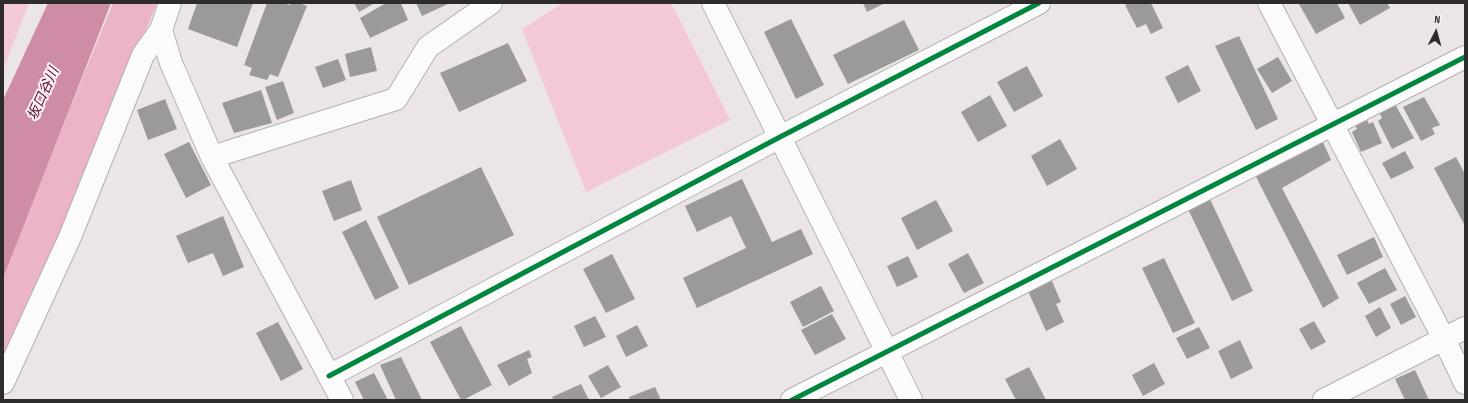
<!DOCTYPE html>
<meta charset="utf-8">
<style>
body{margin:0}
#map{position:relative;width:1468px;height:403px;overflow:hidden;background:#ebe5e7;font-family:"Sofia Sans Condensed",sans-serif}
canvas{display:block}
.frame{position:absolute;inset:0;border:4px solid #2e2b2c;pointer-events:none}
.north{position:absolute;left:1416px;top:12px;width:40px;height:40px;-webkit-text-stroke:3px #faf1f4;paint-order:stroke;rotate:6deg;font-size:11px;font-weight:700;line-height:16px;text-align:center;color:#2e2b2c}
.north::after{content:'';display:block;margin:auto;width:14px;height:18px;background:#2e2b2c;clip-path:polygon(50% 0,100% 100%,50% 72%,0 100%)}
</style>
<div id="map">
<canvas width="1468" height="403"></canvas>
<div class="frame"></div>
<div class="north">N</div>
</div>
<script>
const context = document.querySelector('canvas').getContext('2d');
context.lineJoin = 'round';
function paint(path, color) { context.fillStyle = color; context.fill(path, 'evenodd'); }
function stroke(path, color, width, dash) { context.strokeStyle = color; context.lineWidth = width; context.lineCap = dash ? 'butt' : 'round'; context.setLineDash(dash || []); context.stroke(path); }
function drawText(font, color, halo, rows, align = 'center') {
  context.font = font + ' "Sofia Sans Condensed","Noto Sans JP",sans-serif'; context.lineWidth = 4; context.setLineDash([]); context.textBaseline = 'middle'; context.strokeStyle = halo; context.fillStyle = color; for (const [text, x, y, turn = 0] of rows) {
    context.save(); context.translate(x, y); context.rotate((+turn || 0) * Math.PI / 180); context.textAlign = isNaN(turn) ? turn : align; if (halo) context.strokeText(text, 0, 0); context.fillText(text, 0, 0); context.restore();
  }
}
paint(new Path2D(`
 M3 3H29L3 70Z
 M563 3H671L730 120 586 192 522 29Z`), '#f3c8d8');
paint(new Path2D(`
 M113 3H157L12 366 3 385V272Z`), '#ebb4c8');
paint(new Path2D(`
 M48 3H111L3 278V100Z`), '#ce8ca6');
paint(new Path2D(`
 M197 3H253L237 47 188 29Z
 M267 3H283L290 5 291 3H299L307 6 278 77 270 74 267 80 249 75 252 68 244 65Z
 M354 3H375L359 12Z
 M386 3H401L408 20 370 38 360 18Z
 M416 3H450L422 16Z
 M863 3H885L867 12Z
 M1129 3H1151L1163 28 1151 34 1146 24 1137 28 1125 5Z
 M1300 3H1337L1345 18 1316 34 1299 4Z
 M1348 3H1387L1390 8 1360 25Z
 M791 19 824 85 796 99 764 32Z
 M904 20 919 50 848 84 833 55Z
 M1239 36 1278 119 1256 130 1215 46Z
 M508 43 527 81 459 112 440 73Z
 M371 47 377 71 350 77 345 54Z
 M1278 57 1292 81 1272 93 1257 69Z
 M338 59 346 80 323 88 315 67Z
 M1188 65 1201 91 1178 103 1165 77Z
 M1027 66 1043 96 1014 112 997 82Z
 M283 81 294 113 277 120 265 87Z
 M261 90 272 123 234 133 222 103Z
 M990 95 1007 126 978 142 961 112Z
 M1424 97 1440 125 1432 128 1435 134 1421 141 1403 107Z
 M165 99 177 129 148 140 137 110Z
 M1395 104 1414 138 1392 149 1378 121 1382 118 1379 112Z
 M1365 116 1369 124 1373 122 1382 143 1361 152 1352 132 1357 129 1353 121Z
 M1060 139 1077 169 1047 186 1031 156Z
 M1322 140 1331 160 1282 188 1339 298 1323 308 1254 173Z
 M189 142 211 185 186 198 164 154Z
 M1405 151 1414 168 1391 179 1382 163Z
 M1456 157 1465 174 1464 224 1434 168Z
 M481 167 514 235 409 285 377 217Z
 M742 179 772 242 801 229 813 254 697 308 683 278 746 248 731 216 697 232 685 206Z
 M351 180 362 210 334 221 322 191Z
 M1210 199 1253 291 1232 301 1188 209Z
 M936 200 953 231 917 250 901 218Z
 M223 216 244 267 223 276 213 253 188 263 176 236Z
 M366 220 399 288 375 300 342 232Z
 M1374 237 1383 257 1347 275 1337 255Z
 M968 253 984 283 964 293 948 264Z
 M612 254 635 299 606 313 583 269Z
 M908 256 918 277 897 287 887 266Z
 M1164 258 1195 323 1173 333 1142 268Z
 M1385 268 1397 290 1369 304 1357 283Z
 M1051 279 1061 302 1056 304 1064 322 1046 331 1027 289Z
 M821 286 834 311 803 327 790 302Z
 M1405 296 1416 317 1401 325 1390 304Z
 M1380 307 1391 328 1376 337 1365 316Z
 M832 314 846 339 815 355 801 330Z
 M595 316 606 337 584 347 574 326Z
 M1314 321 1326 342 1311 350 1299 329Z
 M278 322 303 369 281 381 256 333Z
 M637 325 648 346 626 357 616 336Z
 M461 326 492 385 463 400H461L430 342Z
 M1199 327 1210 348 1187 359 1176 338Z
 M1240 340 1253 368 1231 379 1218 351Z
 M529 350 532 357 527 359 532 373 509 386 497 365Z
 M401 357 422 400H396L380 365Z
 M1154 363 1165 384 1143 396 1132 375Z
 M608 365 621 387 601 398 588 376Z
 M1029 367 1046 400H1016L1005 379Z
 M1415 370 1429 400H1405L1395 379Z
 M374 373 388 400H364L355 382Z
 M581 384 589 400H554L552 397Z
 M655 387 661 400H630L629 397Z`), '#9c9999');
const minor = new Path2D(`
 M170 3 161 30 171 63 212 157 342 400
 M713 3 911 400
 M1269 3 1444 339 1465 383
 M212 157 396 99 428 47 491 3
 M329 376 780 137 1039 3
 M3 383 70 237 143 55 161 30
 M792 400 1465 57
 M1324 400 1465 328`);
stroke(minor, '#b4b0b1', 24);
stroke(minor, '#fcfbfb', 22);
stroke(new Path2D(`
 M329 376 780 137 1039 3
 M792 400 1465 57`), '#00873e', 5);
drawText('italic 14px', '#5f0735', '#faf1f4', [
 ["坂口谷川",44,94,-66]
]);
</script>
